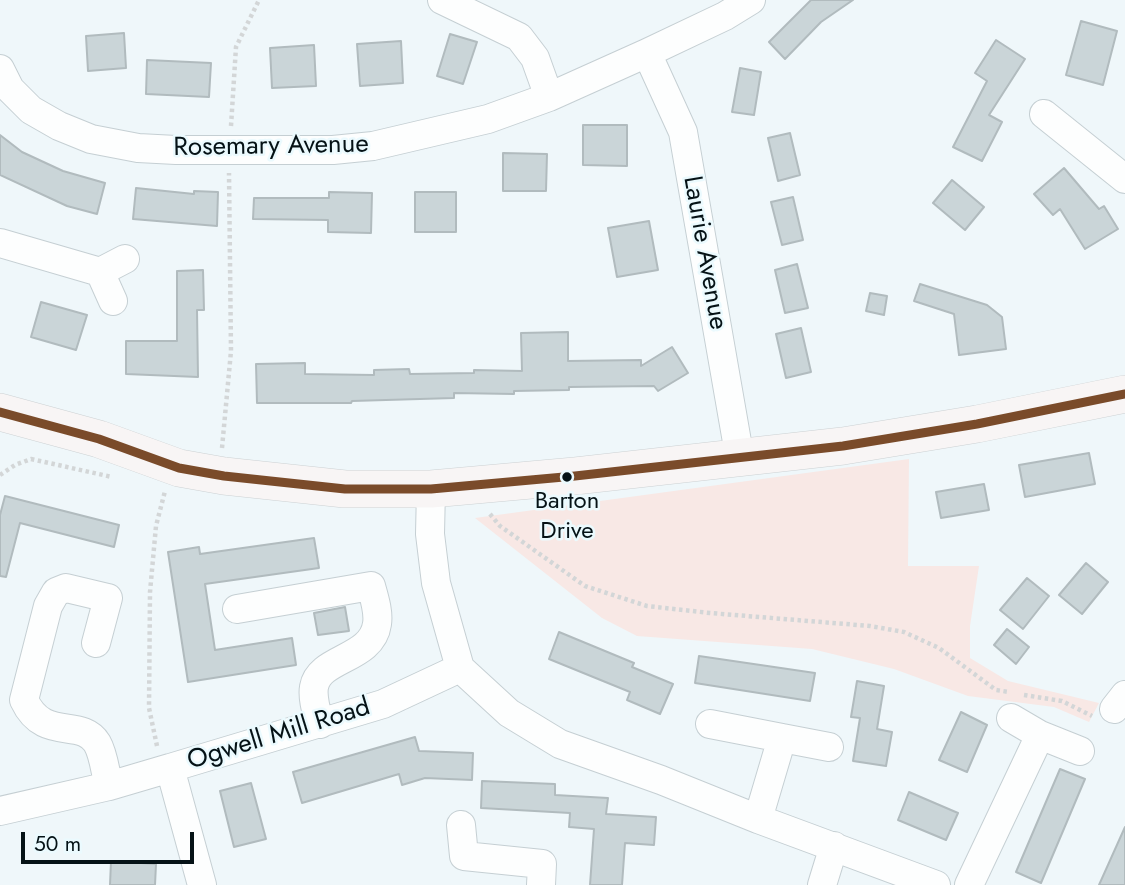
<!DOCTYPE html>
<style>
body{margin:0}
#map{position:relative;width:1125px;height:885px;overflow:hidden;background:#eff7fa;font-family:Jost,sans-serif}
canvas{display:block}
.scale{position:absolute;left:21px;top:832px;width:173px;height:32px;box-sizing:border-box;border:4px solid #051216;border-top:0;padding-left:9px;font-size:21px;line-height:24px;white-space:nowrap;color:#051216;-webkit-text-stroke:5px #ebfafe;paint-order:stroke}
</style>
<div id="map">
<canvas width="1125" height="885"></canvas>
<div class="scale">50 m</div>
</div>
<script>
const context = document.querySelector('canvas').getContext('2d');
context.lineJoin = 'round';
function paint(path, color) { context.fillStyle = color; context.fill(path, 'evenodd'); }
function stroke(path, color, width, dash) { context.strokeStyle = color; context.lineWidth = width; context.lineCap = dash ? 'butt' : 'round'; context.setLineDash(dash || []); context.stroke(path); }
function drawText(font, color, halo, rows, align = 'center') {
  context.font = font + ' Jost,sans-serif'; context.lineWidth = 5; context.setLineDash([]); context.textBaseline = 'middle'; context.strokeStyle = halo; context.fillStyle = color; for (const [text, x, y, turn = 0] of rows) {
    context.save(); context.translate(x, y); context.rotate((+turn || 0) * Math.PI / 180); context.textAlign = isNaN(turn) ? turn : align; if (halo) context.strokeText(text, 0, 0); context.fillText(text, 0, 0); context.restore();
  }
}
paint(new Path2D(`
 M909 459 908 566H979L970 626V658L1008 681 1099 703 1089 722 1054 707 968 696 894 669 812 649 637 636 602 618 475 518Z`), '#f8e8e5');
const building = new Path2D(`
 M811 0H853L821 22 785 59 769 42Z
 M1081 21 1117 31 1103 85 1066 75Z
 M124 33 126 68 88 71 86 36Z
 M450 34 477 42 463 84 437 76Z
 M996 40 1025 59 989 115 1002 122 982 161 953 147 987 81 975 73Z
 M401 41 403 83 360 86 357 44Z
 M314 45 316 86 272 88 270 48Z
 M147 60 211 63 209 97 146 94Z
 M740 68 761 72 754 115 732 112Z
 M583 125H627V166L583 165Z
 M790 133 800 175 778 181 768 138Z
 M0 135 22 152 63 171 105 183 97 214 67 206 0 175Z
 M503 153 547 154 546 191H503Z
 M1064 168 1099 209 1104 206 1118 229 1085 249 1060 209 1053 215 1034 194Z
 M952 180 984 207 965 230 933 203Z
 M136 188 194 194V191L218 192 217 226 133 219Z
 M329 192 372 193 371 233 328 232V220L253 219 254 198H329Z
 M415 192H456V232H415Z
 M793 197 803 240 782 245 771 202Z
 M649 221 658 270 617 277 608 228Z
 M797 264 808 308 785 313 775 270Z
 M203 270 204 310H197L198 377 126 374V341H177V271Z
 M920 284 987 305 1002 317 1006 349 959 355 954 314 914 301Z
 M870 293 887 296 884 315 866 311Z
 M41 302 87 315 76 350 31 337Z
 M801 328 811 372 786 378 776 334Z
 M568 332V361L641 360V366L672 347 688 373 658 391 654 386 569 387V390L514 391V394L454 393V398L352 401 351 403H257L256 364 305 363V374L374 375V370L409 369 410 374 474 373V370L522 371 521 333Z
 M1089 453 1095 484 1025 497 1019 465Z
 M984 484 989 510 941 518 936 492Z
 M5 496 119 525 114 547 20 523 6 577 0 576V515Z
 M314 538 319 568 205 584 215 650 292 638 296 665 188 682 168 552 199 547 200 554Z
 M1086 563 1108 582 1082 614 1059 595Z
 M1027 578 1049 596 1023 629 1000 610Z
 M345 607 349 631 318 635 314 613Z
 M1007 629 1029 647 1016 664 994 645Z
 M559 632 634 663 632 667 673 684 660 714 627 700 630 692 549 659Z
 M699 656 815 673 810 701 695 683Z
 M857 681 884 686 877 729 892 732 886 766 853 761 860 718 851 717Z
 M961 712 987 725 967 772 939 760Z
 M415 737 419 751 473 753 472 780 425 778 402 785 399 774 302 803 293 772Z
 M1060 769 1085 779 1041 883 1016 872Z
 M482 781 555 784V795L608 798 606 814 656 817 654 845 625 843 622 885H590L594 829 569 827 570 813 481 808Z
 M251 783 266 839 234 847 220 791Z
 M909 792 958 813 946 840 898 820Z
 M1125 827V885H1099Z
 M111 861 156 864 155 885H110Z`);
paint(building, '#cad5d8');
stroke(building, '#b1bbbe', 2);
const minor = new Path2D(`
 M442 0 519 37 535 58 549 97
 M647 53 683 132 740 459
 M0 69 10 89 31 110 59 126 91 139 138 148 176 150H333L373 146 488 119 549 97 647 53 725 16 751 0
 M1044 114 1125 179
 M0 243 100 272
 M113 301 100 272 125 259
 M431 489 430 534 436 583 460 668 509 713 560 744 661 780 758 819 936 885
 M237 609 371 586C374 597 379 612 377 624 372 660 319 657 314 687 312 699 317 713 320 724
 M96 643 108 598 66 588 56 592 48 606 24 700C44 743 81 717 97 743 104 755 105 772 109 786
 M1114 709 1125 695
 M1011 718 1040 735 1080 751
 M710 724 782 738 758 819
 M782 738 829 747
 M0 811 109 786 170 768
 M461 825 464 856 542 864 541 885
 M202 885 170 768 383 704 460 668
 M822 885 834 846
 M969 885 1040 735`);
const major = new Path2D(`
 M0 412 99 439 179 468 224 476 345 489H431L575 476 843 446 977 424 1125 394`);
stroke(minor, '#c5cfd3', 30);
stroke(major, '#ccd1d3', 38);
stroke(new Path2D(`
 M231 126 236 47 259 0
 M222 448 231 351 229 173
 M0 475 15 465 31 459 112 477
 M490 514 500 526 585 586 647 606 710 613 870 626 904 632 939 648 996 690 1009 692
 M1024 695 1062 701 1092 716
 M157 746 149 708 150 592 156 526 165 491`), '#d3d6d7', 4.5, [3.5, 3.5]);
stroke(minor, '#fdfefe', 28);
stroke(major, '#f8f5f5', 37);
stroke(new Path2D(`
 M0 412 99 439 179 468 224 476 345 489H431L575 476 843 446 977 424 1125 394`), '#7a4b2a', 9);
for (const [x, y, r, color] of [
 [567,477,6,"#051216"]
]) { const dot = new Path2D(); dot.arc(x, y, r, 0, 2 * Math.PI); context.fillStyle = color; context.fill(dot); stroke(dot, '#ebfafe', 2.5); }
drawText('24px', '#051216', '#ebfafe', [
 ["Barton",567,502],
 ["Drive",567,532]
]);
drawText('26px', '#051216', '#ebfafe', [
 ["Rosemary Avenue",271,147,-1],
 ["Laurie Avenue",704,253,80],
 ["Ogwell Mill Road",279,735,-17]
]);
</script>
